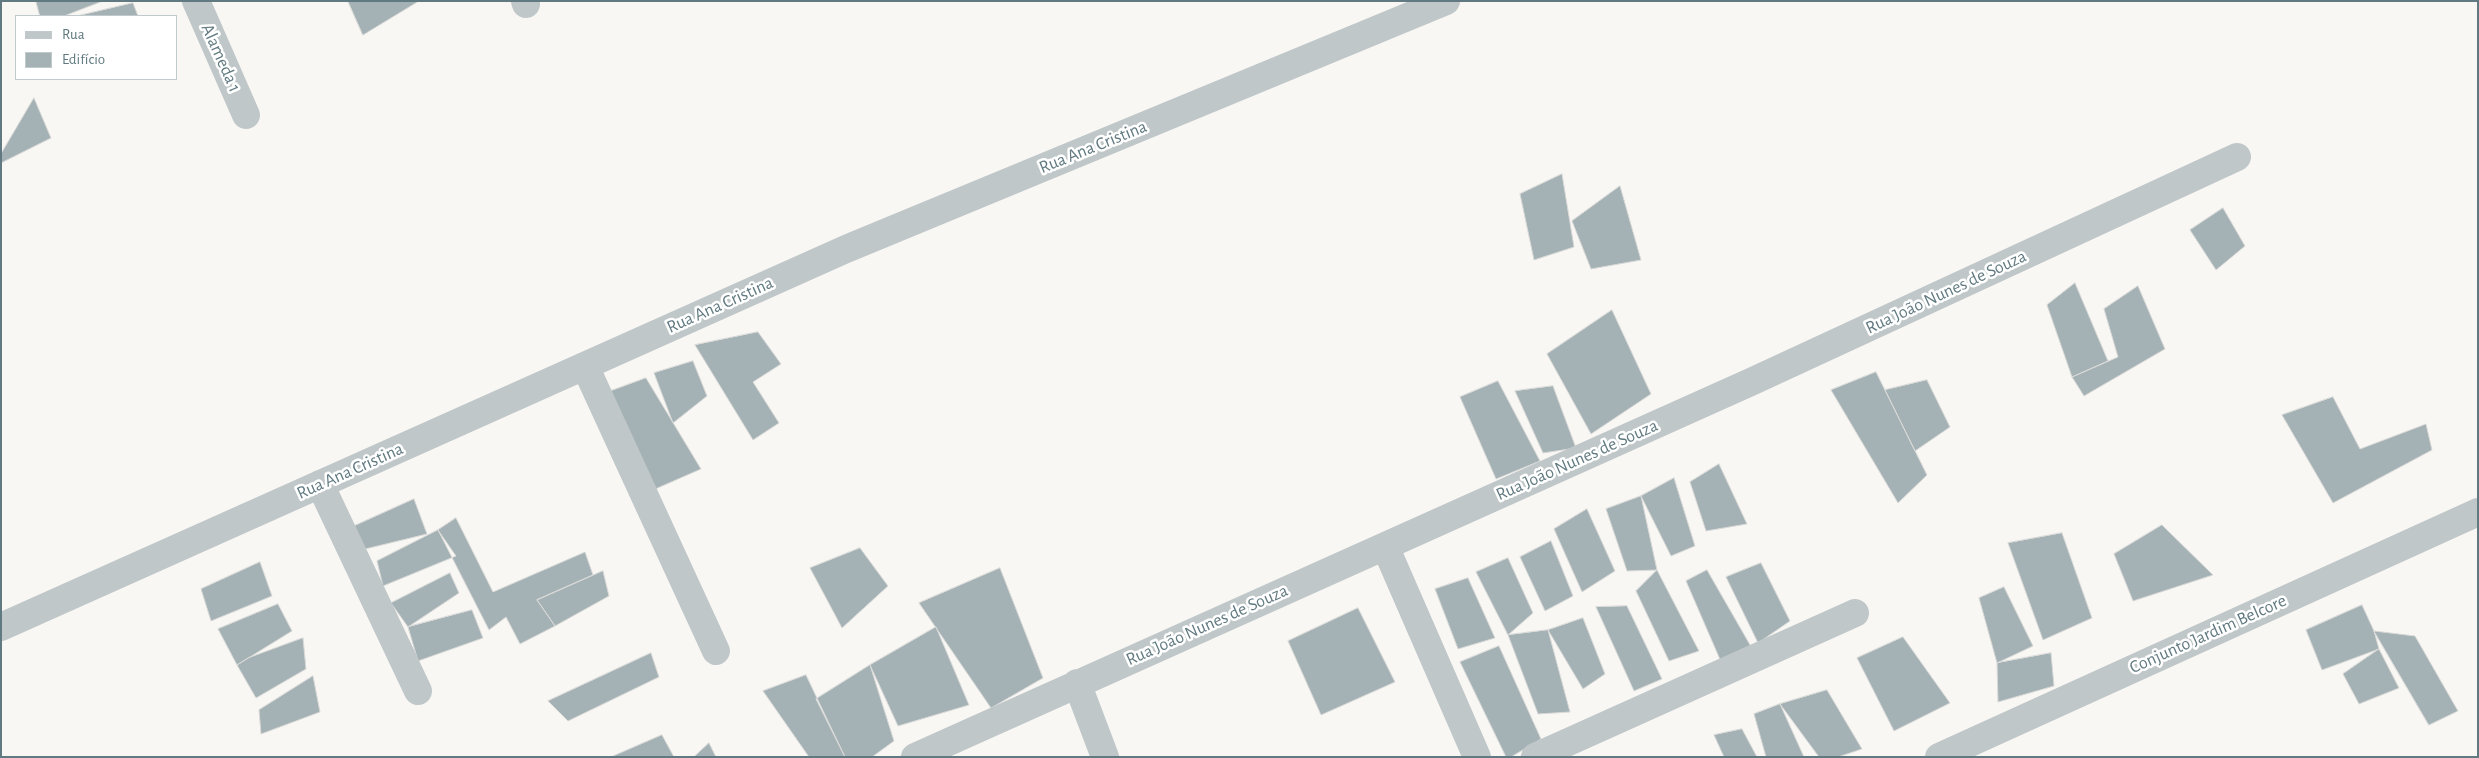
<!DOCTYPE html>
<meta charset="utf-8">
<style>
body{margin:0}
#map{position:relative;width:2479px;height:758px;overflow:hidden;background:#f8f7f4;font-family:"Alegreya Sans",sans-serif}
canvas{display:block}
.frame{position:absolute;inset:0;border:2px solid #617a81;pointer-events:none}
.legend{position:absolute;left:15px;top:15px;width:162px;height:65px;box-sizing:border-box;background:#fff;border:1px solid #c0cacd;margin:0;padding:6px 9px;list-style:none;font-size:15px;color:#617a81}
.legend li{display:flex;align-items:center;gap:10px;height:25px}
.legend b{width:25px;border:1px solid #c0cacd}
</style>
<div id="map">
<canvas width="2479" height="758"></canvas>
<div class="frame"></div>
<ul class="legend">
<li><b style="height:6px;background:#c0c7c9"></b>Rua</li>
<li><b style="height:14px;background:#a4b2b5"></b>Edifício</li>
</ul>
</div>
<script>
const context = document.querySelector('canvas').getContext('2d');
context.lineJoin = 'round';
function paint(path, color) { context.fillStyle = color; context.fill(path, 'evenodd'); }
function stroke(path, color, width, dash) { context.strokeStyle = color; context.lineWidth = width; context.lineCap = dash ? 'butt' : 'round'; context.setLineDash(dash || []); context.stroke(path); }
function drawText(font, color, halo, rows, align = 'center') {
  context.font = font + ' "Alegreya Sans",sans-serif'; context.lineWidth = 5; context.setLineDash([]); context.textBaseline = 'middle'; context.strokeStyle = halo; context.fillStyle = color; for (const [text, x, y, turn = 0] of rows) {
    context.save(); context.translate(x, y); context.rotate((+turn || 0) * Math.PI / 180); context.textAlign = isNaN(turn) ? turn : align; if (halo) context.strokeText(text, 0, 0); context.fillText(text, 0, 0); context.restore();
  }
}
const building = new Path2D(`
 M36 1H103L64 16H40Z
 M348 1H419L363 35Z
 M133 3 138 16H77Z
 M34 98 51 138 1 163V154Z
 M1562 174 1574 247 1534 260 1520 194Z
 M1620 186 1641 260 1591 269 1572 221Z
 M2223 208 2245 246 2216 270 2190 230Z
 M2075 283 2108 361 2072 377 2047 305Z
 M2138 286 2165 349 2084 396 2072 377 2118 357 2104 309Z
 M1612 310 1651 394 1591 434 1547 354Z
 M758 332 781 364 753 382 779 423 753 440 695 345Z
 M693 361 707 396 673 423 654 373Z
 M1876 372 1927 475 1898 503 1831 390Z
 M646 378 701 469 653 490 608 392Z
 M1927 380 1950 427 1915 451 1885 390Z
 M1498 381 1540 461 1496 479 1460 397Z
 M1553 386 1576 448 1543 453 1515 391Z
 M2333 397 2360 449 2426 424 2432 450 2333 503 2282 415Z
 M1719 464 1747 524 1706 531 1690 482Z
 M1674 478 1695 546 1671 556 1641 496Z
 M1641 496 1657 570 1627 571 1606 509Z
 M414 499 427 534 361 550 352 527Z
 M1587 509 1615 571 1582 592 1554 529Z
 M456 518 493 592 585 552 593 575 537 600 555 626 520 644 506 617 489 630 438 530Z
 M2162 525 2213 575 2133 601 2114 554Z
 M438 530 456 556 383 586 377 561Z
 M2062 533 2092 618 2043 640 2008 543Z
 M1551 541 1573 596 1545 611 1520 557Z
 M860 548 888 586 842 628 810 568Z
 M1508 558 1533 613 1508 635 1476 572Z
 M260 562 272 596 211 621 201 589Z
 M1761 563 1790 621 1758 643 1726 577Z
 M1000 568 1043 678 991 708 919 603Z
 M1657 570 1699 651 1669 661 1636 591Z
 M1707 570 1757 657 1725 671 1686 581Z
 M603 571 609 596 555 626 537 600Z
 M450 573 459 593 408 627 391 603Z
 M1468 578 1495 638 1458 649 1435 589Z
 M2004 587 2033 646 1997 663 1979 598Z
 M278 604 292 631 237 665 218 629Z
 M2362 605 2374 631 2379 649 2322 670 2306 630Z
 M1627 606 1662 679 1634 691 1596 607Z
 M1358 608 1395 682 1321 715 1288 641Z
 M472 610 483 638 418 661 408 627Z
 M1583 618 1605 674 1583 689 1548 630Z
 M936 627 969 705 898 726 870 665Z
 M1548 630 1570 712 1538 714 1508 635Z
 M2374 631 2415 636 2458 711 2429 725Z
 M1903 637 1950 703 1894 731 1857 658Z
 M303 638 306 669 256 698 237 665 248 658Z
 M1499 646 1541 739 1511 757H1506L1460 662Z
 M2379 649 2399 688 2359 704 2343 674Z
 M651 653 659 677 568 721 548 701Z
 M2051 653 2054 686 1998 702 1997 663Z
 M870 665 894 741 872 757H845L816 699Z
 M806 675 845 757H809L763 691Z
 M313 676 320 712 261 734 259 710Z
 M1827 690 1862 749 1838 757H1819L1780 704Z
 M1780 704 1804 757H1766L1754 714Z
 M1742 729 1757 757H1724L1714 735Z
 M662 735 674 757H611Z
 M709 743 716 757H694Z`);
paint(building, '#a4b2b5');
stroke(building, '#d9d9d7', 1);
stroke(new Path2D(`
 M196 1 246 115
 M525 1 526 4
 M585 366 716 651
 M320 484 418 691
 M1385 546 1477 757
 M1 627 846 249 1446 1
 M1077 683 1105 757
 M915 757 1753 381 2237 157
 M1535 757 1855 613
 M1939 757 2478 512`), '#c0c7c9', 28);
drawText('18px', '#617a81', '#fff', [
 ["Alameda 1",221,58,66],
 ["Rua Ana Cristina",1093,147,-22],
 ["Rua João Nunes de Souza",1946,292,-25],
 ["Rua Ana Cristina",720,305,-24],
 ["Rua João Nunes de Souza",1577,460,-24],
 ["Rua Ana Cristina",350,471,-24],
 ["Rua João Nunes de Souza",1207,625,-24],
 ["Conjunto Jardim Belcore",2208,634,-24]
]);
</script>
